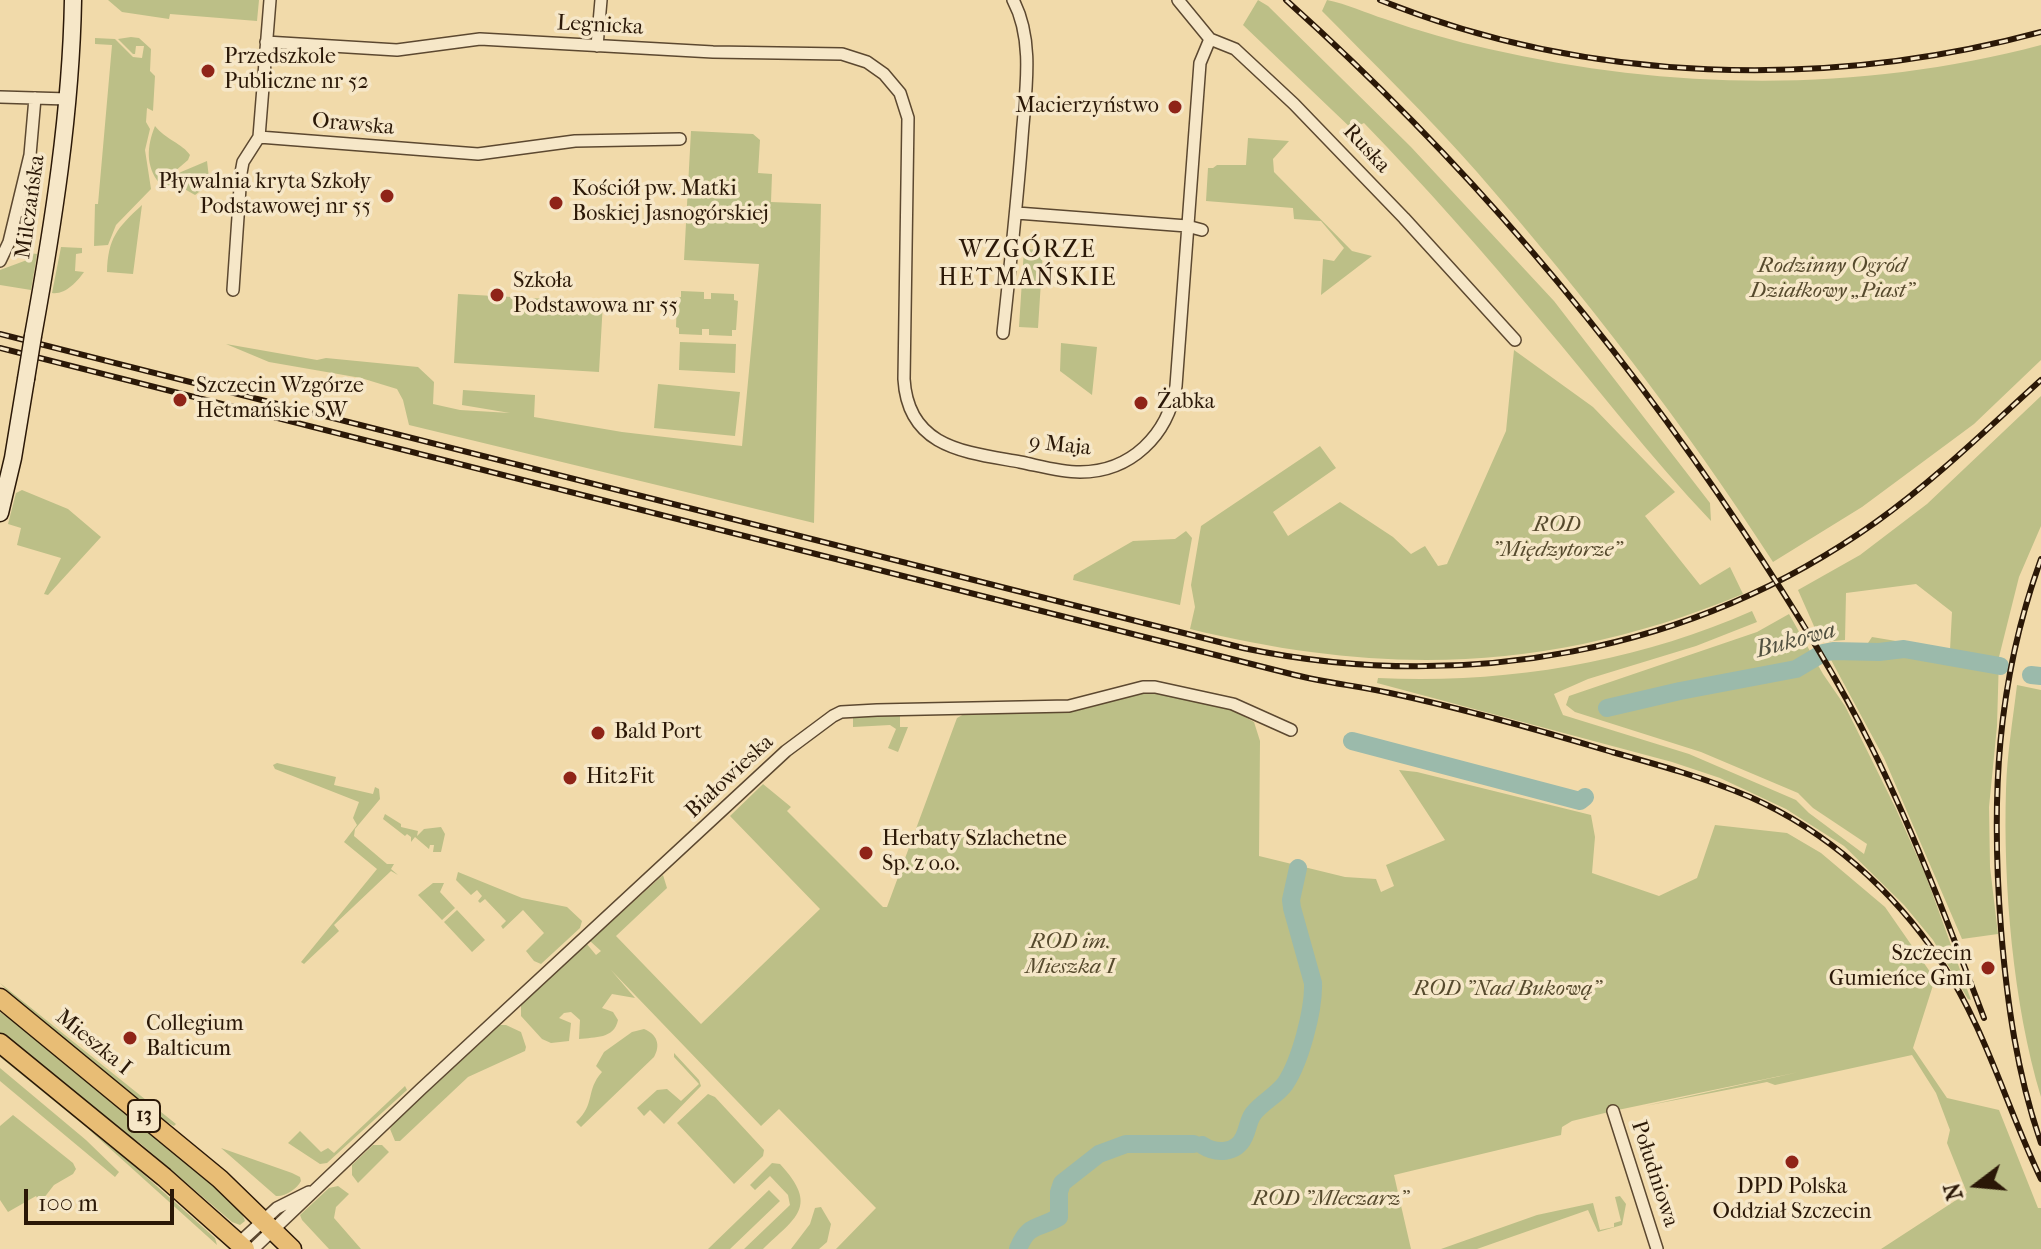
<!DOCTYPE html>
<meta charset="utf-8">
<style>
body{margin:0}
#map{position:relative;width:2041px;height:1249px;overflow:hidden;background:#f1daaa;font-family:"IM FELL French Canon",serif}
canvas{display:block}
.north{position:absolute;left:1937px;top:1145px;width:80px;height:80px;-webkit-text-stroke:6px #f6e7c8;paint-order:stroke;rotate:254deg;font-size:22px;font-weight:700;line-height:32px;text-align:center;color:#2b1807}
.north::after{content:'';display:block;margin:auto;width:28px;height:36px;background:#2b1807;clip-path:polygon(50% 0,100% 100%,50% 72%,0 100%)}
.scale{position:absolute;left:24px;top:1189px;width:150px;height:36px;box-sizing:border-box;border:4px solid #2b1807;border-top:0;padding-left:10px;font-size:24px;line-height:28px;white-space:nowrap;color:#2b1807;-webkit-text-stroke:6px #f6e7c8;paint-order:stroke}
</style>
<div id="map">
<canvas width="2041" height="1249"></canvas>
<div class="north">N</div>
<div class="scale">100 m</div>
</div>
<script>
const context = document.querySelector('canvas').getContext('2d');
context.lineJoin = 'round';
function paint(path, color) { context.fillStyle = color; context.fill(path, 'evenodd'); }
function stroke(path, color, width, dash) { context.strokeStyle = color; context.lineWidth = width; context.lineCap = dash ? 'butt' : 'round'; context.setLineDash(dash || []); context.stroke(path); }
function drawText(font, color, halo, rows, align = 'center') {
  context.font = font + ' "IM FELL French Canon",serif'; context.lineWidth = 7; context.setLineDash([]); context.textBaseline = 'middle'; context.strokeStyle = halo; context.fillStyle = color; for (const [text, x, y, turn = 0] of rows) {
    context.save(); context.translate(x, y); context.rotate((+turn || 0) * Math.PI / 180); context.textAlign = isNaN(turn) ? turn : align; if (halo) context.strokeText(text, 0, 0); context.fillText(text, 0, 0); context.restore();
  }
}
paint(new Path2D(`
 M108 0H259L257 21 170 14 169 19 122 12Z
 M1258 0 1268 6 1411 147 1554 301 1710 503 1711 521C1650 457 1597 387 1540 320 1484 253 1425 186 1364 123L1360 125 1359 136 1371 150 1347 139 1354 131 1243 25Z
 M1327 0C1347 4 1366 13 1385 19 1419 31 1454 41 1489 49 1672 91 1860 93 2041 45V360L1974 424 1862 507 1773 562C1685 425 1584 295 1477 172 1428 116 1374 64 1322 11Z
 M131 37 139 38 151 49 150 71 155 76 153 111 147 108 146 122 150 129 145 150 151 189 116 225 108 245 94 246 95 204H98L112 45 95 44V38L115 39 133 57 142 58 144 46H136L135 54H133L118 39Z
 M155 126C165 139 183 144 190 155L188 160 160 184C145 166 147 146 155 126Z
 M691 131 753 134 760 140 758 173 772 174 771 202 821 204 814 523 409 425 403 400 397 389 361 378 269 362 226 344 317 360 326 358 418 367 434 382 433 404 460 410 510 413 462 405 463 390 535 395 534 417 622 432 742 446 759 264 684 260Z
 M1248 138 1289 141 1273 159 1274 172 1352 251 1372 256 1321 295 1323 259 1334 261 1344 248 1321 221 1294 219 1293 208 1206 201 1208 168H1213L1217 165H1246Z
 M207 161 209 178 203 189 195 195 181 187 166 190 162 186 181 172Z
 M142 205 133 274 107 272C108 238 117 228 142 205Z
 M61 247 82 248V253L76 254 75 271 84 272C77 282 65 295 52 293Z
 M1024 249 1043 250 1038 328 1019 327Z
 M29 253 37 254 31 290 0 285V270L27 260Z
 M681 291 704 292V299H711V293L734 294V300L738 301 736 330H732V336L709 335V329H702V335L679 334V328L676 327 677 298 681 297Z
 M458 294 603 302 599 372 454 363Z
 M680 342 736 344 735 373 679 370Z
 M1061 343 1097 347 1092 395 1060 371Z
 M1514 350 1593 407 1675 492 1645 516 1700 585 1730 567 1743 594C1554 672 1388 677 1190 629L1195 607 1191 585 1201 526 1320 446 1336 468 1273 512 1288 536 1340 502 1393 537 1411 554 1425 546 1438 566 1447 564 1506 431Z
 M658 384 740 392 735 436 654 428Z
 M2041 396V526L2019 577 1999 657 1997 726 1989 807 1990 867 1998 934 1962 939 1884 758 1830 658 1862 652 1872 637 1950 650 1952 612 1916 584 1846 593 1845 640 1821 642 1798 590 1860 555 1927 504Z
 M22 490 68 509 101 537 48 595 44 594 61 558 17 545 21 528 8 524 16 493Z
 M1186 531 1192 538 1180 605 1073 580 1074 575 1133 541 1175 539Z
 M1752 611 1757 622 1696 646 1588 679 1554 694 1563 715 1689 754 1796 800 1809 813 1864 854 1867 844 1813 808 1798 793 1701 752 1575 712 1566 705 1569 696 1757 632 1789 614 1823 674 1845 706 1896 809 1926 876 1971 1000 1968 999 1933 940 1904 905 1844 846 1786 809 1720 778 1672 762 1377 683 1378 678C1507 684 1633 663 1752 611Z
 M2017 685 2041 690V1097C2013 1004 2003 885 2006 789 2007 754 2013 719 2017 685Z
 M1149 690 1227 707 1254 722 1260 741 1259 856 1345 877 1376 879 1381 892 1394 886 1386 865 1445 840 1399 770 1417 772 1591 815 1595 837 1592 873 1659 896 1697 878 1715 825 1787 833 1821 853 1885 907 1935 979 1913 1048 1947 1098 1999 1110 2038 1208H2041V1249H1881L1967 1193 1947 1143 1950 1130 1936 1093 1912 1055 1775 1085 1767 1082 1645 1106 1799 1072 1613 1111 1572 1121 1562 1127 1561 1135 1394 1175 1411 1249H836L876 1208 779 1109 761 1126 611 970 635 998 612 994 602 1008 613 1012 618 1020C614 1039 595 1037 579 1039L580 1020 571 1012 564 1013 559 1018 571 1023 569 1041 551 1043 542 1039 521 1016V1005L586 943 596 955 601 951 590 941 663 875 667 888 616 936 701 1024 820 909 730 816 763 784 791 807 787 811 883 907H887L957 718 966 713 1085 709Z
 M900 715V727H908L898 752 888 748 896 729 890 725 853 727V717Z
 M277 763 336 777 334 785 373 794 375 787 379 789 380 799 355 829 354 836 387 864H394L391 869 398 875 391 871 334 925 339 931 304 964 301 962 377 869 344 842 357 825 353 818 359 802 275 769 273 765Z
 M385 814 401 824V827L418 831 417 836 424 829 441 827 445 834 441 852H433L434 845H430L429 849 415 837 411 842V837L407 834 405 836 383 819Z
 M458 872 522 898 567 907 582 921 580 928 541 964 534 961 526 951 544 933 523 910 503 929 501 926 506 921 485 899 480 903 478 901 482 896 477 890 471 895 456 880Z
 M433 883H444L440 892 455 908 442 920 418 895Z
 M457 910 485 940 472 952 444 922Z
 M0 983 176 1124 174 1126 153 1114 24 1008Z
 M0 1012 29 1032C59 1057 243 1198 245 1221L240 1225 232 1222 141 1144 102 1118 0 1035Z
 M500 1025H506L521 1032 526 1047 525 1051 468 1077 400 1141H395L390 1129 395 1122Z
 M644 1029C657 1034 661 1045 654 1057L581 1127 576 1122C596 1104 585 1091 602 1072L596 1066 604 1052 632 1032Z
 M0 1052C73 1112 144 1174 215 1238L217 1245 86 1127 0 1057Z
 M674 1053 699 1080 701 1086 664 1124 650 1110 644 1116 637 1108 657 1090 667 1089 681 1101 699 1084 674 1057Z
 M0 1068 86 1140 119 1172 115 1177 0 1081Z
 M405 1086 407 1090 327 1163 320 1164 288 1143 300 1131 321 1152 328 1148 334 1153Z
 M708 1094 715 1097 764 1150 763 1156 734 1184 677 1123Z
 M13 1115 73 1163 76 1169 73 1174 54 1185 40 1203 36 1196 8 1212 0 1200V1126Z
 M373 1145H382L389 1152 358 1183 352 1175V1165Z
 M221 1148 292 1173 300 1177 301 1181C297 1189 285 1197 276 1196Z
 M772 1163 780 1164C820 1207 795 1218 763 1249H744L790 1205 788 1195 770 1176 755 1190 750 1185Z
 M338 1186 349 1194 336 1207 334 1218 361 1249H329L302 1220 300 1215 329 1188Z
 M769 1190 780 1201 730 1249H708Z
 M1620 1196 1626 1204 1622 1225 1598 1232 1588 1210 1477 1249H1441L1537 1215 1593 1203 1600 1230 1614 1227V1223L1621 1221 1615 1197Z
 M821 1207 831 1224 827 1242 819 1249H791L810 1224 815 1208Z`), '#bcbf87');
stroke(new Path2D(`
 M2031 675 2041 676
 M1607 708 1680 691 1796 669 1823 653 1833 651 1879 652 1904 649 2000 666
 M1352 741 1580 801 1585 797
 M1202 1145C1216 1154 1236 1154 1244 1137 1248 1129 1248 1121 1253 1114 1262 1102 1276 1096 1285 1084 1300 1062 1314 1010 1313 983L1292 908 1291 900 1298 868
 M1018 1249C1029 1222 1038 1230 1059 1217V1192L1062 1183 1099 1154 1126 1144H1194`), '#9bbaab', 18);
const street = new Path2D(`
 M1178 0 1210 39 1235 49 1294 104 1404 218 1515 340
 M266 42 397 50 480 39 713 52 842 54 867 62 884 74 900 93 908 118 904 379C908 448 965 452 1020 462 1040 466 1060 472 1080 472 1131 472 1168 435 1176 386L1200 63 1210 39
 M597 46 601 0
 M0 97 68 99
 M259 137 478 154 575 141 680 139
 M1017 213 1187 226 1202 230
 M0 261 9 242 30 155 35 98
 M233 290 241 173 243 162 259 137 270 0
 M1003 333C1010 268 1017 204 1022 138 1025 94 1035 41 1013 0
 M1613 1111 1657 1249
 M239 1243 277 1208 309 1192
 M253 1249 421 1089 786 751 833 716 841 712 877 710 1069 706 1143 687H1155L1233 704 1291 730`);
const secondary = new Path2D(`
 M33 336C53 225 71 112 73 0
 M0 513 13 458 26 379`);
const primary = new Path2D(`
 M0 998 220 1179 292 1249
 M0 1043 164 1177 245 1249`);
stroke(street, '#5c4830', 14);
stroke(secondary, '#2b1807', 19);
stroke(primary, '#2b1807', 21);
stroke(street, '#f6e7c8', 11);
stroke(secondary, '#f6e7c8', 16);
stroke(primary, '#e8bd75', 18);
const rail = new Path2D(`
 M1286 0C1460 156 1613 335 1743 531 1789 600 1834 671 1871 746 1915 834 1949 926 1984 1018
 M1380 0C1587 84 1827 90 2041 32
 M0 334 1243 648C1463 694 1692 653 1876 522 1935 480 1988 428 2041 380
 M0 348 1295 675C1327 683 1359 686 1390 693 1465 709 1539 730 1612 752 1659 765 1705 778 1750 797 1827 831 1893 890 1940 960 1985 1027 2006 1106 2041 1179
 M2041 559C1996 683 1991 800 2001 929 2007 1003 2017 1074 2041 1143`);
stroke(rail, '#2b1807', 6);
stroke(rail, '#f6e7c8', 3, [9]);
const secondaryBridge = new Path2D(`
 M26 379 33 336`);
stroke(secondaryBridge, '#2b1807', 19, []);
stroke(secondaryBridge, '#f6e7c8', 16);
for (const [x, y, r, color] of [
 [208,71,8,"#8f2418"],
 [1175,107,8,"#8f2418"],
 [387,196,8,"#8f2418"],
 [556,203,8,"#8f2418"],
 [497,295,8,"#8f2418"],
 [180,400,8,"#8f2418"],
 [1141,403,8,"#8f2418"],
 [598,733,8,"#8f2418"],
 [570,778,8,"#8f2418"],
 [866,853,8,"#8f2418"],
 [1988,968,8,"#8f2418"],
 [130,1038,8,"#8f2418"],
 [1792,1162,8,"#8f2418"]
]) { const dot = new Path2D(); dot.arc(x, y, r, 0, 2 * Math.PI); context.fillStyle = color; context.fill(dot); stroke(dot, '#f6e7c8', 3); }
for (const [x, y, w] of [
 [144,1116,32]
]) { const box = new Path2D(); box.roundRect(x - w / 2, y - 16, w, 32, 6); context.fillStyle = '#f6e7c8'; context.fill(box); stroke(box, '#2b1807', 2); }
drawText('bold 20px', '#2b1807', null, [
 ["13",144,1116]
]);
drawText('22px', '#2b1807', '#f6e7c8', [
 ["Legnicka",600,26,3],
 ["Orawska",353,125,5],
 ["Ruska",1366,149,47],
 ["Milczańska",31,207,-82],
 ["9 Maja",1060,446,6],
 ["Białowieska",730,777,-43],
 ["Mieszka I",93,1043,39],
 ["Południowa",1654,1174,72]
]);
drawText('22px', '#2b1807', '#f6e7c8', [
 ["Przedszkole",224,58],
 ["Publiczne nr 52",224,83],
 ["Macierzyństwo",1159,107,"right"],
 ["Pływalnia kryta Szkoły",371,183,"right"],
 ["Podstawowej nr 55",371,208,"right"],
 ["Kościół pw. Matki",572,190],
 ["Boskiej Jasnogórskiej",572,215],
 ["Szkoła",513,282],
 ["Podstawowa nr 55",513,307],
 ["Szczecin Wzgórze",196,387],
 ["Hetmańskie SW",196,412],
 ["Żabka",1157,403],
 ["Bald Port",614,733],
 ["Hit2Fit",586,778],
 ["Herbaty Szlachetne",882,840],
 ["Sp. z o.o.",882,865],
 ["Szczecin",1972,955,"right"],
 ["Gumieńce Gm1",1972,980,"right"],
 ["Collegium",146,1025],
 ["Balticum",146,1050],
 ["DPD Polska",1792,1188,"center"],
 ["Oddział Szczecin",1792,1213,"center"]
], 'left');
drawText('italic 22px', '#564a2d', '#f6e7c8', [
 ["Rodzinny Ogród",1832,267],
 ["Działkowy „Piast”",1832,292],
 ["ROD",1557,526],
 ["\"Międzytorze\"",1557,551],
 ["ROD im.",1070,943],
 ["Mieszka I",1070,968],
 ["ROD \"Nad Bukową\"",1507,990],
 ["ROD \"Mleczarz\"",1330,1200]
]);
context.letterSpacing = '2px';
drawText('24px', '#2b1807', '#f6e7c8', [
 ["WZGÓRZE",1028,251],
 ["HETMAŃSKIE",1028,279]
]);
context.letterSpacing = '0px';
drawText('italic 24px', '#525140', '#f6e7c8', [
 ["Bukowa",1796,641,-15]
]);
</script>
